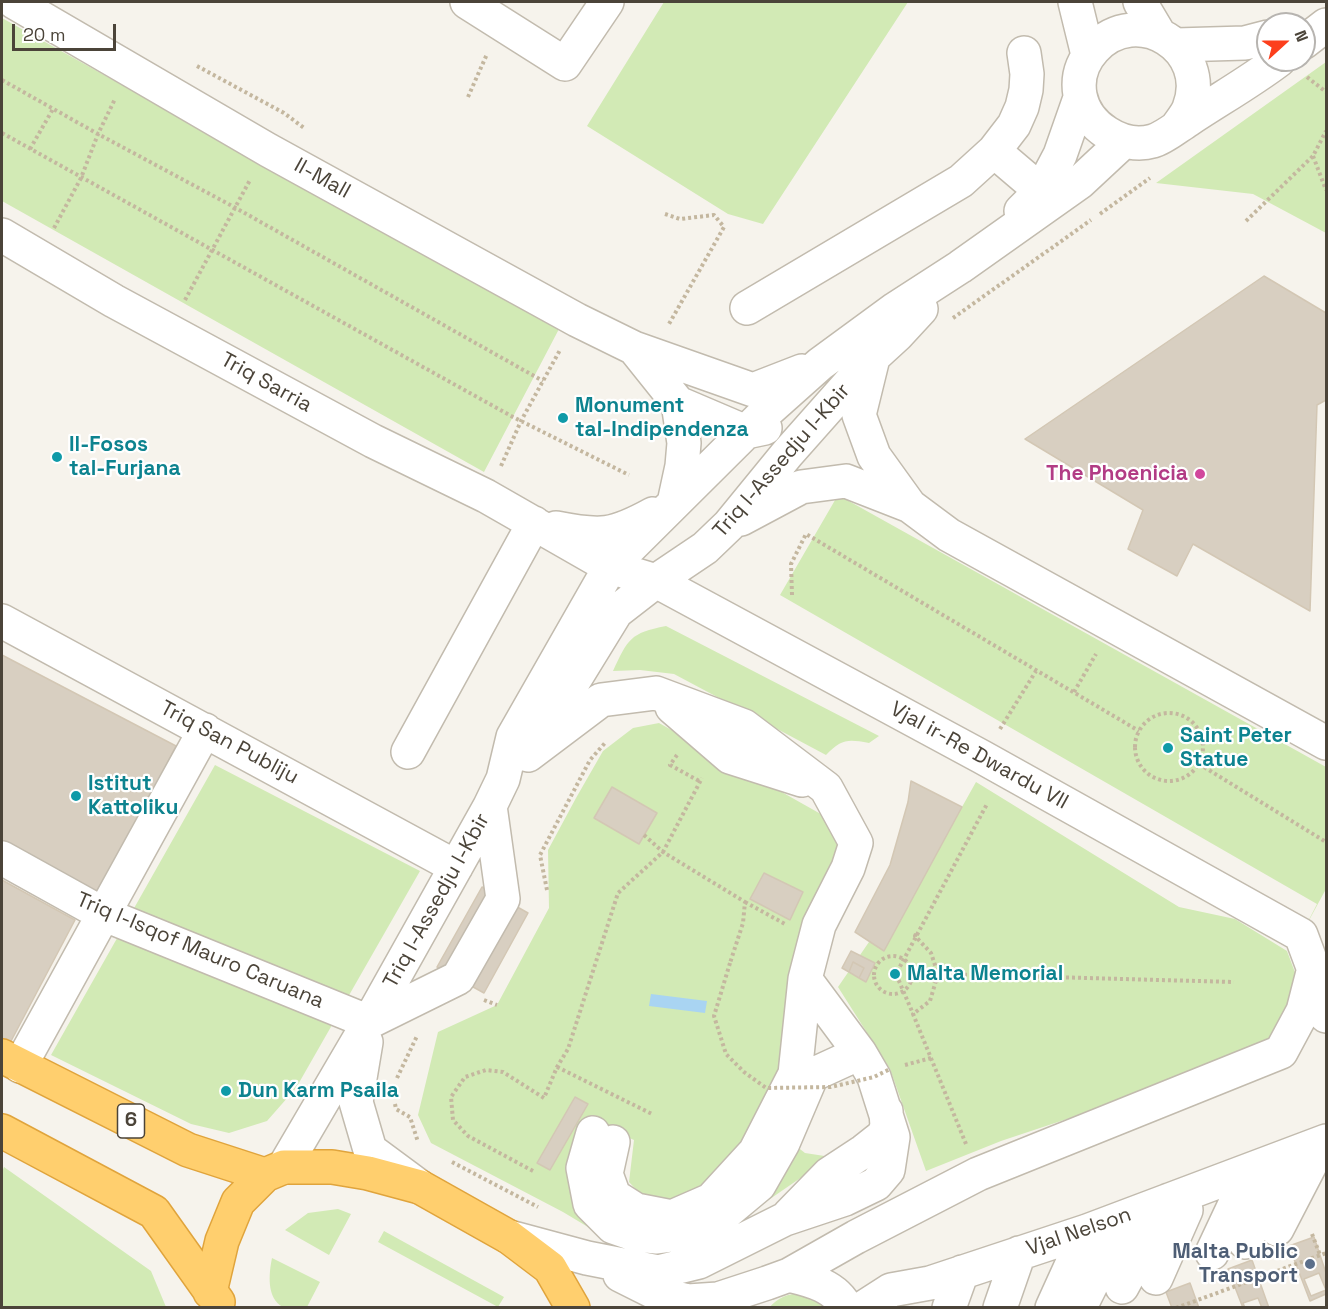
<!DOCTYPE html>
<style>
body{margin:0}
#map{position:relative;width:1328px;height:1309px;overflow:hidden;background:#f6f3ec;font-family:"Space Grotesk",sans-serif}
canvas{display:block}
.frame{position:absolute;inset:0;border:3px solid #4b4439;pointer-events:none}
.north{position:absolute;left:1256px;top:12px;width:60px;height:60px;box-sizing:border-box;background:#fff;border:2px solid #b7b4b0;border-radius:50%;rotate:69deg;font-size:16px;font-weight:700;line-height:24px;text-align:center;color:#4b4439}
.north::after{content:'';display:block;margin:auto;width:21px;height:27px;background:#fc3f1d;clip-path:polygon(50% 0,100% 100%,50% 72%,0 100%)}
.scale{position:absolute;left:12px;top:24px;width:104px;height:27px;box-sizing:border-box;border:3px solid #4b4439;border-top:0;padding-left:8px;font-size:18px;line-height:21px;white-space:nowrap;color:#4b4439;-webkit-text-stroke:4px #fff;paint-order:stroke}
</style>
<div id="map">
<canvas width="1328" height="1309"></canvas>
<div class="frame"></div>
<div class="north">N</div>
<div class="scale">20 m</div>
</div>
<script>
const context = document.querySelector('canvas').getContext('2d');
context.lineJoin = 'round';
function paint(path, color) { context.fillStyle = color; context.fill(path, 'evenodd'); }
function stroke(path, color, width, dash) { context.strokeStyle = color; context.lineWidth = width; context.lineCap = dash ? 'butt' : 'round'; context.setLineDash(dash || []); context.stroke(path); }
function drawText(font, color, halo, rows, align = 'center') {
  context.font = font + ' "Space Grotesk",sans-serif'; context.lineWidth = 4.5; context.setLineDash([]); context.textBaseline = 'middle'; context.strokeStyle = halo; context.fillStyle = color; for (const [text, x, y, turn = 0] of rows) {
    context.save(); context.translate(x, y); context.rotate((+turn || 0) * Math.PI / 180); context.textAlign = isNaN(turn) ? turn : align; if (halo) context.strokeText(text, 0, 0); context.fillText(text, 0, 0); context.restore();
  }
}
paint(new Path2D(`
 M664 2H908L763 224 728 214 587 126Z
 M2 18 559 329 484 472 2 201Z
 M1326 62V233L1253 194 1156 183Z
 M838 495 1326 767V889L1301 935 1317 904 780 595Z
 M666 626 879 736 869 743C847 739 842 739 826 755L674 674 640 670 613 671C628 639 630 633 666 626Z
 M659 723 835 822 843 850 781 1103 720 1182 674 1200 644 1198 629 1182 634 1140 588 1120 603 1236 563 1212 431 1143 418 1115 438 1032 497 1005 549 908 548 850 576 798 603 751 633 728Z
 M215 765 420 871 296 1088 267 1121 229 1133 191 1124 51 1055Z
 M976 782 1179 907 1235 919 1287 951 1303 994 1268 1052 1001 1141 926 1171 890 1069 838 987 962 807Z
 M791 1142 805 1153 831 1157 706 1243Z
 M4 1167 151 1271 166 1307H2V1172Z
 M338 1209 351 1214 329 1255 285 1230 308 1213Z
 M384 1231 504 1297 498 1307 378 1242Z
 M272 1258 320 1282 307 1307C300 1308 289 1309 283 1307 266 1298 269 1273 272 1258Z
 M801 1293 822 1303 825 1307 769 1308C778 1297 788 1294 801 1293Z`), '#d2eab5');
paint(new Path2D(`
 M651 994 707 1001 705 1013 649 1006Z`), '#a9d4f2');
const building = new Path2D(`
 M1264 276 1326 313V400L1317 405 1310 611 1193 544 1177 576 1128 549 1143 510 1025 439Z
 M2 655 176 746 99 896 2 845Z
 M911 781 962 807 884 951 855 932 890 865 908 802Z
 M612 787 657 813 639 844 594 818Z
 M764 873 803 892 790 920 750 899Z
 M2 880 75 920 10 1043 2 1038Z
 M482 887 528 913 484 993 437 967Z
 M851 951 875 963 866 982 859 978 864 968 853 962 849 972 842 968Z
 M853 962 864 968 859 978 849 972Z
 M575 1097 588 1104 550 1170 537 1163Z
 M1314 1237 1326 1273V1294L1310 1301 1289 1246Z
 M1252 1260 1269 1308H1243L1228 1269Z
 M1319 1273 1326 1290 1311 1296 1304 1279Z
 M1190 1283 1199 1308H1172L1166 1292Z
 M1258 1298 1262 1308H1245L1243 1303Z`);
paint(building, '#d8cfc1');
stroke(building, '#d3c7b4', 1.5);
const minor = new Path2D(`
 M14 2 268 150 577 320 634 348 753 390 802 371
 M467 2 565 64 607 2
 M1075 2 1088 55
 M1140 2 1159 34
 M1304 42 1326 25
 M1176 45 1245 43 1268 37
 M1177 127C1181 121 1187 114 1189 108 1212 49 1137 2 1094 49 1082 62 1077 78 1080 95 1086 126 1122 150 1153 141 1164 138 1177 127 1188 120 1218 100 1250 82 1279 60
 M994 151 1041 191
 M1021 211 1041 191 1060 155 1080 98
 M2 235 114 301 373 441 486 496 610 567 656 581 982 757 1301 935 1314 970 1326 1016
 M747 308 961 181 994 151 1014 125 1022 107 1026 90 1027 74 1024 53
 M634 348 678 403 746 432 765 428
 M872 362 859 415 874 456 910 506
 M674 503 682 466 684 443 678 403
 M741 519 801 487 846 481 910 506 949 535 1326 743
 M556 528C601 537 613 536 653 514
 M2 621 456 867
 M672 707 730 757 802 780
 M538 739 616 612 656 581 705 548 729 525 787 454 873 357 897 335 921 309
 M408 752 534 523
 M528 755 601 700 656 693 744 726 826 788 856 843 848 868 819 925 805 979 795 1074 755 1152 711 1200 672 1217 636 1210 614 1196 606 1174 613 1142
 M2 858 103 914 369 1022
 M805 979 860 1053
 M369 1022 458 978 503 899 490 806
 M366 1042 356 1102 370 1150 420 1187
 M20 1066 205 730
 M284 1167 369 1022 490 806 503 779 513 737 610 567 765 413 820 364 895 309 960 267 1080 182 1123 142
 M789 1215 829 1174 864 1151 883 1136 887 1127 886 1111
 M1277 1229 1321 1144
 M509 1237 587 1258 658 1272 699 1262 785 1219 845 1199 876 1184 888 1170 893 1137 874 1077 860 1053 812 1075 783 1143 759 1185 723 1215 696 1232 657 1237 636 1235 613 1227 590 1204 583 1168 593 1133
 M1245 1242 1288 1157
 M1212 1253 1251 1170
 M620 1275 656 1293 688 1301 718 1299 767 1283 789 1275 856 1237 978 1174 1281 1052 1303 1011 1313 972
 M789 1275C810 1280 836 1286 846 1308
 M1156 1278 1186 1210
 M1122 1287 1169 1200
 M1083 1301 1125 1217
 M863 1308 891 1290 930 1283 1087 1231 1326 1141
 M949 1308 962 1272
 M1000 1308 1019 1253
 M1052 1308 1087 1231`);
const highway = new Path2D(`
 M2 1056 188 1150 265 1175
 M2 1131 154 1212 218 1302
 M210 1292 222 1241 238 1202 265 1175 284 1167H332L368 1173 420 1187 509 1237 550 1268 573 1308`);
stroke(minor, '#c2bbae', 36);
stroke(highway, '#e0a43c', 36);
stroke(new Path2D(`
 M197 66 284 113 304 128
 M1307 77 1326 92
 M2 80 98 134 234 207 543 381
 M468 97 487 54
 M2 133 513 417 629 475
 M30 149 53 109
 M1313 156 1326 190
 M665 214 680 219 714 215 724 227 669 324
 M1100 214 1150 178
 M1246 221 1313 156 1326 131
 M54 228 81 178 98 134 115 99
 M185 300 250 180
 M953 318 1091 220
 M501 466 521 421 560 350
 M792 595 791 564 806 534 1139 731
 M1074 692 1096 654
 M1135 747a34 34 0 1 1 68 0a34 34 0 1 1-68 0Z
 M1000 729 1036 671
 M677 755 670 765 701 782
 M1199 764 1326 842
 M644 835 663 852 745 902 743 923 730 963
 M547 890 540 855 590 760 605 743
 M745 902 785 924
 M916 934 915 936 931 953 938 974
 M874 975a19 19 0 1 1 38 0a19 19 0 1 1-38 0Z
 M484 1000 497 1005
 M914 1016 896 974 987 804
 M905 1065 931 1058
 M557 1067 652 1114
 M397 1078 417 1036
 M395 1104 396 1109 410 1117 418 1142
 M966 1144 913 1014 930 1001 938 974 1234 982
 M452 1162 538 1207
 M533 1171 468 1136 453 1120 451 1097 465 1077 486 1070 503 1072 544 1098 557 1067 568 1049 618 893 663 852 702 778
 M1312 1234 1320 1255
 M1176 1308 1326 1253`), '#c4b79f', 4, [3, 3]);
stroke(minor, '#fff', 33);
stroke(highway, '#ffcf6e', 33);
stroke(new Path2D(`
 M730 963 714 1016 726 1054 744 1072 766 1088 831 1087 874 1077 890 1069`), '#c4b79f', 4, [3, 3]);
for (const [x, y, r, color] of [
 [563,418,6,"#0f9aa8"],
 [57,457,6,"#0f9aa8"],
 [1200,474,6,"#d1479c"],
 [1168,748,6,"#0f9aa8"],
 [76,796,6,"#0f9aa8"],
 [895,974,6,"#0f9aa8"],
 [226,1091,6,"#0f9aa8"],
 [1310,1264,6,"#5c6f8a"]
]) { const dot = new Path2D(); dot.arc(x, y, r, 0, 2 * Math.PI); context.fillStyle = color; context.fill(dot); stroke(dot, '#fff', 2); }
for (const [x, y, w] of [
 [131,1121,27]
]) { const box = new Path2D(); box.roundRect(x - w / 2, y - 17, w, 34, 4.5); context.fillStyle = '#fff'; context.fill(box); stroke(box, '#4b4439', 1.5); }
drawText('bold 20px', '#4b4439', null, [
 ["6",131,1121]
]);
drawText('21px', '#4b4439', '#fff', [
 ["Il-Mall",322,179,29],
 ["Triq Sarria",266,383,29],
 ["Triq l-Assedju l-Kbir",782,461,-49],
 ["Triq San Publiju",229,743,28],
 ["Vjal ir-Re Dwardu VII",979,756,29],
 ["Triq l-Assedju l-Kbir",437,901,-61],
 ["Triq l-Isqof Mauro Caruana",200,951,23],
 ["Vjal Nelson",1079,1232,-19]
]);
drawText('bold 21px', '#0d838f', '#fff', [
 ["Monument",575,406],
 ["tal-Indipendenza",575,430],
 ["Il-Fosos",69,445],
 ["tal-Furjana",69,469],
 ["Saint Peter",1180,736],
 ["Statue",1180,760],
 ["Istitut",88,784],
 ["Kattoliku",88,808],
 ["Malta Memorial",907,974],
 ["Dun Karm Psaila",238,1091]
], 'left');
drawText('bold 21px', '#b23c85', '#fff', [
 ["The Phoenicia",1188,474]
], 'right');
drawText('bold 21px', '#4e5e75', '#fff', [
 ["Malta Public",1298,1252],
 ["Transport",1298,1276]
], 'right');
</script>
